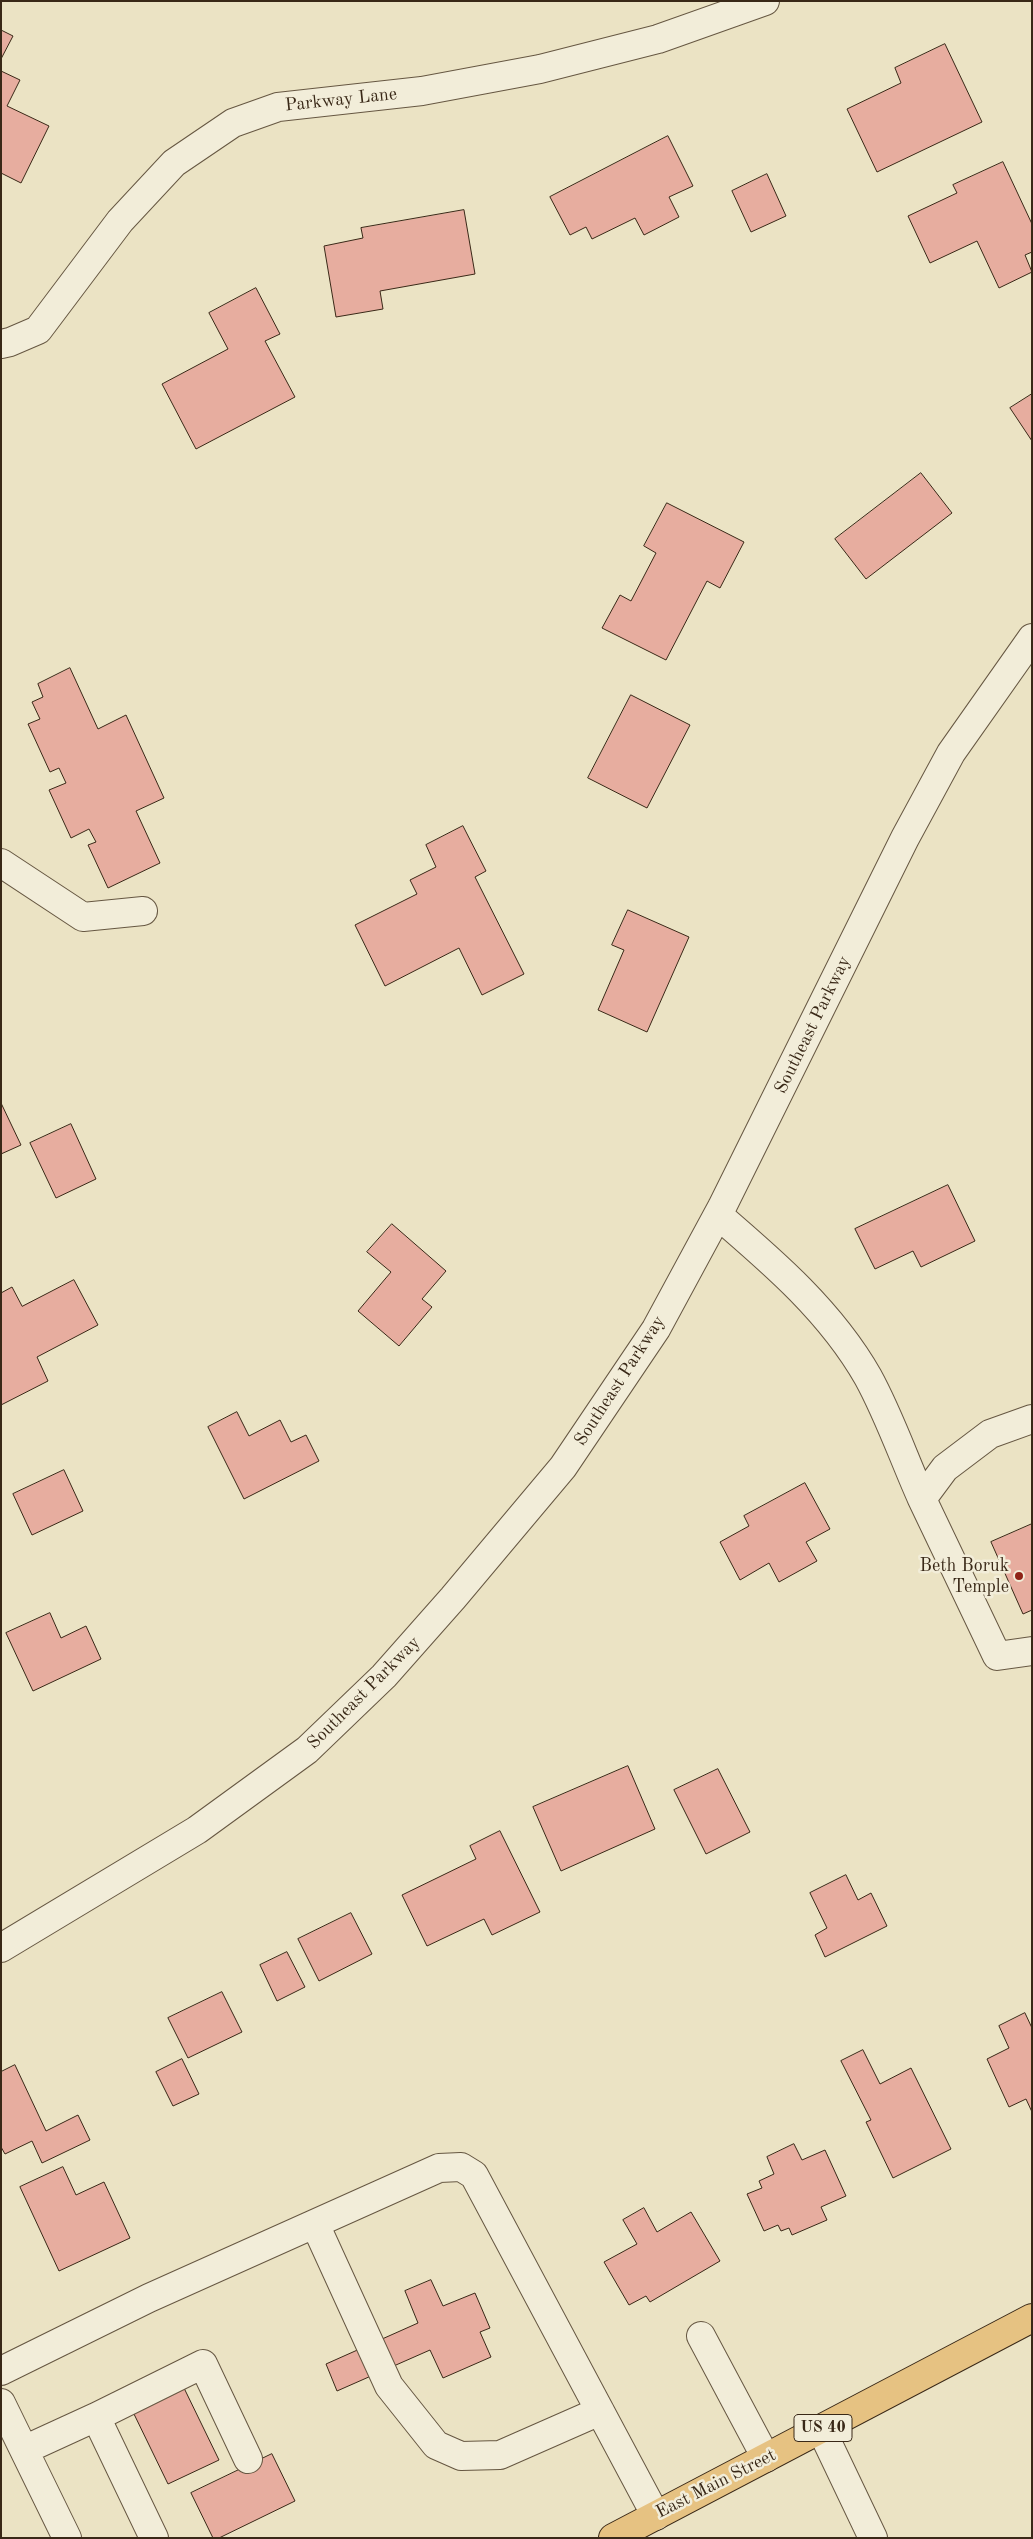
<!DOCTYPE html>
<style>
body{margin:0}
#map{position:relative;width:1033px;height:2539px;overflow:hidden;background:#ebe3c4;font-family:"Old Standard TT",serif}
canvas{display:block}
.frame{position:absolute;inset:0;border:2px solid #392817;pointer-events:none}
</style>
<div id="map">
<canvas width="1033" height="2539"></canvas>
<div class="frame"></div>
</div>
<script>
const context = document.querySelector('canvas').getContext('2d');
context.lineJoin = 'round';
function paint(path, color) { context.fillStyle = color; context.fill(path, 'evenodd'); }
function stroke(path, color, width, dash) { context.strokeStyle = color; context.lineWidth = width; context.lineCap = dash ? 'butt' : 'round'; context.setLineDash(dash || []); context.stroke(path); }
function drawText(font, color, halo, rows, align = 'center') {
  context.font = font + ' "Old Standard TT",serif'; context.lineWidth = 5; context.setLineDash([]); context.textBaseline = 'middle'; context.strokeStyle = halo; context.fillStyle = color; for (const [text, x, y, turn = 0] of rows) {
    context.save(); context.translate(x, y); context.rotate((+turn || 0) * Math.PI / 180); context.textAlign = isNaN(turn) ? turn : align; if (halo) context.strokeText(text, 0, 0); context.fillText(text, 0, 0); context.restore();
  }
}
const building = new Path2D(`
 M1 30 13 36 1 59Z
 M945 44 982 122 877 172 847 109 901 83 895 68Z
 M1 71 20 80 7 106 49 126 21 183 1 173Z
 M668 136 693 186 669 197 679 217 644 235 635 218 592 239 586 227 570 235 550 197Z
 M1003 162 1032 224V252L1025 255 1032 272 999 288 977 241 930 263 908 216 957 193 953 185Z
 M767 174 786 216 751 232 732 191Z
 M464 210 475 274 380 291 383 309 336 317 324 246 363 238 361 228Z
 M256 288 280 334 265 341 295 397 196 449 162 384 228 349 209 313Z
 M1032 394V441L1010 408Z
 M921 473 952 513 866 579 835 539Z
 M667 503 744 542 720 588 707 581 666 660 602 628 620 595 631 601 656 553 644 546Z
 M70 668 98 729 126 715 164 798 136 811 160 863 108 888 88 845 96 842 89 829 71 838 49 790 66 783 59 768 50 772 28 724 40 719 32 702 43 697 38 684Z
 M631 695 690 725 647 808 588 778Z
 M463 826 486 871 475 877 524 974 482 995 459 948 385 986 355 925 417 894 410 880 436 867 426 845Z
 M628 910 689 937 647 1032 598 1010 624 950 612 945Z
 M1 1103 21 1145 1 1154Z
 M71 1124 96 1179 56 1198 30 1143Z
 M948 1185 975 1241 921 1267 913 1251 875 1269 855 1229Z
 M392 1224 446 1271 422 1299 432 1307 399 1346 358 1311 391 1272 367 1252Z
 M74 1280 98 1325 37 1357 48 1381 1 1405V1293L12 1287 22 1306Z
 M237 1412 249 1436 280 1420 291 1442 306 1435 319 1461 244 1499 208 1427Z
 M64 1470 83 1511 32 1535 13 1494Z
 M805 1483 830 1529 806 1542 817 1561 779 1582 769 1563 740 1580 720 1542 749 1526 744 1516Z
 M1032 1524V1610L1023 1614 991 1542Z
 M50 1613 61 1638 86 1626 101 1659 33 1691 6 1633Z
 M628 1766 655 1829 561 1871 533 1807Z
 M718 1769 750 1832 706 1854 674 1790Z
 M500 1831 540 1912 492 1935 484 1919 427 1946 402 1895 476 1859 470 1846Z
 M846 1875 858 1900 871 1893 887 1926 825 1957 815 1935 827 1928 810 1893Z
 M351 1913 372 1954 319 1981 298 1939Z
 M287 1952 305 1987 277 2001 260 1965Z
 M222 1992 242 2032 188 2058 168 2018Z
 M1025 2013 1032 2028V2112L1026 2099 1009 2107 987 2059 1009 2048 999 2026Z
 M863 2050 880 2084 911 2068 951 2149 893 2178 866 2122 871 2120 841 2061Z
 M182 2059 199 2094 173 2106 156 2072Z
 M15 2065 46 2131 78 2115 90 2140 42 2163 32 2141 5 2154 1 2147V2072Z
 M794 2144 802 2160 825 2150 846 2196 821 2207 827 2220 792 2235 789 2228 781 2231 778 2225 764 2231 747 2194 762 2188 759 2181 774 2174 767 2157Z
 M63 2167 76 2195 104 2182 130 2238 59 2271 20 2187Z
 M644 2208 657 2232 691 2212 720 2261 650 2302 646 2296 629 2305 604 2262 637 2244 623 2220Z
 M431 2280 443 2306 475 2293 490 2328 480 2332 491 2357 443 2378 430 2350 337 2391 326 2364 418 2323 405 2291Z
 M184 2388 219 2460 168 2484 133 2412Z
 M272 2454 295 2501 219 2538H213L191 2493Z`);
paint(building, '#e7ad9f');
stroke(building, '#392817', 1);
const minor = new Path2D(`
 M1 344 10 342 38 330 120 221 174 163 233 123 278 107 422 91 540 69 658 39 765 1
 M1 863 83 917 143 911
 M718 1215C774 1263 831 1312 868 1377 889 1415 904 1459 922 1499
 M1032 1419 990 1434 945 1468 922 1499 997 1656 1032 1651
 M1 1948 197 1830 307 1750 384 1676 453 1598 563 1467 656 1329 722 1207 905 838 951 753 1032 638
 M315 2224 389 2386 436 2445 461 2456 500 2455 600 2411
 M701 2336 766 2458
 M1 2371 149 2298 439 2168 461 2167 474 2175 656 2516
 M1 2403 67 2538
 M821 2429 873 2538
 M24 2450 96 2417
 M154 2538 96 2417 203 2364 248 2459`);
const major = new Path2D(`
 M613 2538 1032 2318`);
stroke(minor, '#665742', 30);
stroke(major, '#392817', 30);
stroke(minor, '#f2edd9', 28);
stroke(major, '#e6c282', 28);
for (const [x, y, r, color] of [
 [1019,1576,5,"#8f2418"]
]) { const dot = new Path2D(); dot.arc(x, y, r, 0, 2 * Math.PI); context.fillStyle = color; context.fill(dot); stroke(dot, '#f2edd9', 2); }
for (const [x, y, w] of [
 [823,2428,58]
]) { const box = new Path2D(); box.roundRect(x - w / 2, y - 13.5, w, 27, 4); context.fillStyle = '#f2edd9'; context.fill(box); stroke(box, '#392817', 1); }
drawText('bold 16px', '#392817', null, [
 ["US 40",823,2428]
]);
drawText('18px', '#392817', '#f2edd9', [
 ["Parkway Lane",341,100,-6],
 ["Southeast Parkway",813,1025,-64],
 ["Southeast Parkway",620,1381,-57],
 ["Southeast Parkway",364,1693,-45],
 ["East Main Street",716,2484,-27]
]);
drawText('18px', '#392817', '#f2edd9', [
 ["Beth Boruk",1009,1566],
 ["Temple",1009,1587]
], 'right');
</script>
